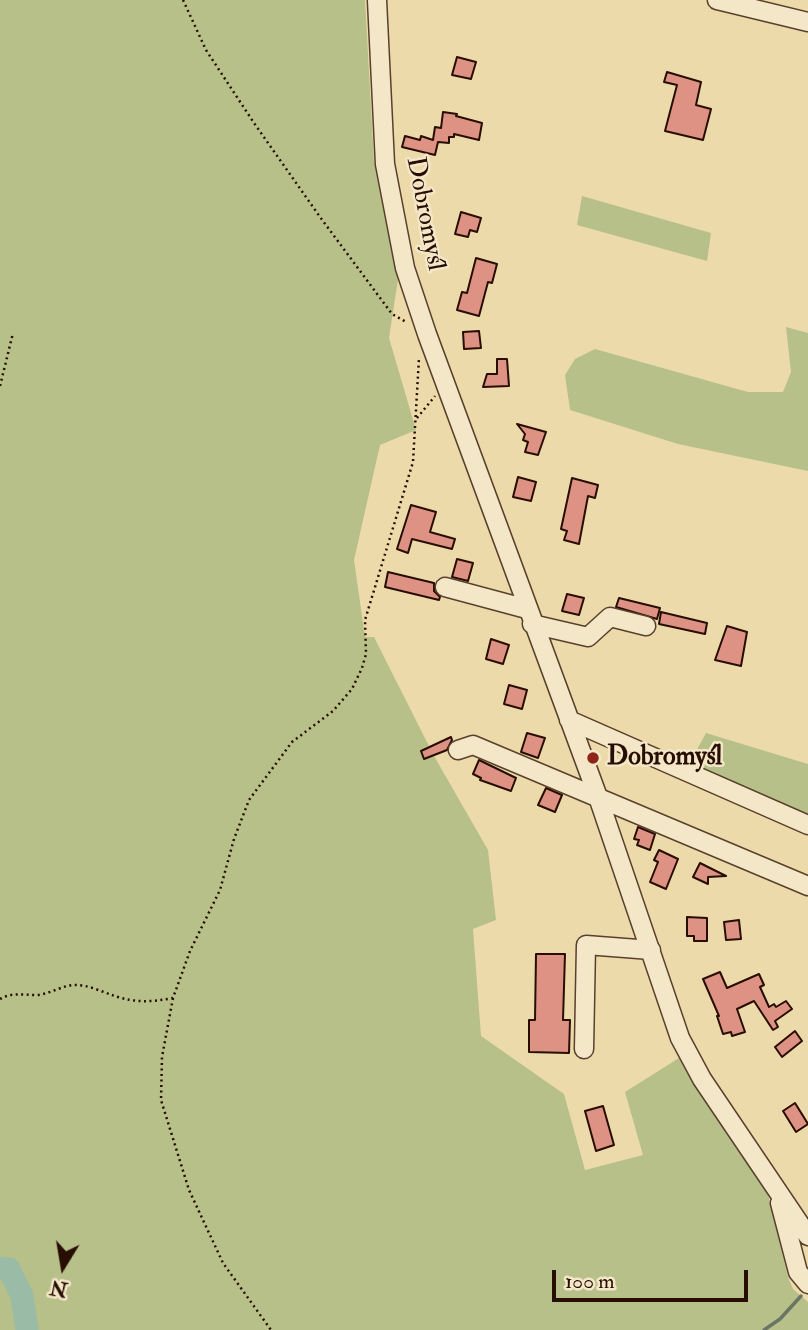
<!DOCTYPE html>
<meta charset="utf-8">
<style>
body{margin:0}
#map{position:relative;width:808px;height:1330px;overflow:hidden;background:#eddaaa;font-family:"IM FELL Double Pica",serif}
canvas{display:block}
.north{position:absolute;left:28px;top:1232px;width:70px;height:70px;-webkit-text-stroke:5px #f3e7c8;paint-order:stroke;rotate:191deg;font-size:19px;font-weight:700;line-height:28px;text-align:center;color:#280d02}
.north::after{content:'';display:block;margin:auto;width:24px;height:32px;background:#280d02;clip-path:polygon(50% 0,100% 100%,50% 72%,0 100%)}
.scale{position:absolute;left:552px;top:1270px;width:196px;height:32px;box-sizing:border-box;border:4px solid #280d02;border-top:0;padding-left:9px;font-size:21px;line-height:24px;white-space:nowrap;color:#280d02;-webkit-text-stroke:5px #f3e7c8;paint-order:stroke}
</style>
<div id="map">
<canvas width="808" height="1330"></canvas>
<div class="north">N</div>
<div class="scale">100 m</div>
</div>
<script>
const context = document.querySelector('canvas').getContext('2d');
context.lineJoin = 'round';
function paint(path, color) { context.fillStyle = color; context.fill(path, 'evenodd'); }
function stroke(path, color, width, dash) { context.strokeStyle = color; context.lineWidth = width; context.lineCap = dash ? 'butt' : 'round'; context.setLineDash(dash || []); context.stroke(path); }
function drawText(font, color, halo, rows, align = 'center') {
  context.font = font + ' "IM FELL Double Pica",serif'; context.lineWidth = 5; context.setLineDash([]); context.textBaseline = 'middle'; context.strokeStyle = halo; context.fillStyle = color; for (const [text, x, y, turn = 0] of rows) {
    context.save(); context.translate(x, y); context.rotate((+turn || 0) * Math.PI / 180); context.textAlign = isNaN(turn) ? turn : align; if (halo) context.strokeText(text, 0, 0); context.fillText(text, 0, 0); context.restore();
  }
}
paint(new Path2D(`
 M0 0H365L374 161 399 273 389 338 416 430 380 445 354 560 365 637H374L434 756 488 850 496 920 473 929 481 1036 564 1094 585 1170 643 1155 625 1092 679 1058 768 1194 788 1277 793 1289 808 1302V1330H0Z
 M582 196 711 233 707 261 577 225Z
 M786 327 808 333V471L678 444 570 410 565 375 575 359 595 349 748 392H783L791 372Z
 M706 733 808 764V821L688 766Z`), '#b7c089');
stroke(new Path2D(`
 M764 1330 780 1319 801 1296`), '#6c7564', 3.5);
stroke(new Path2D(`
 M0 1268 9 1269 22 1296 27 1330`), '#9abba5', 23);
const building = new Path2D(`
 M457 57 476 62 471 79 452 75Z
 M667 72 701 82 696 105 711 109 703 140 665 131 677 85 664 82Z
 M443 112 457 114 456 116 482 123 479 140 454 134V137H449V143L438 142 435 155 402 147 405 136 420 140 421 136 433 140 435 127 441 128Z
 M461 212 481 218 477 232 470 230 468 237 455 234Z
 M476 258 497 264 492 283 488 282 479 316 457 310 462 292 467 293Z
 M479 331 481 348 464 349 463 332Z
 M497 359H507L509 386 483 387 487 374H497Z
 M517 424 546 432 538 455 525 452 528 442 523 440 525 434Z
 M518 477 536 482 531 501 513 497Z
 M572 478 598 485 595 498 588 496 579 544 564 540 567 531 561 529Z
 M411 505 436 512 430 532 455 539 452 549 412 539 408 553 397 549Z
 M457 559 473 563 468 581 452 577Z
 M388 572 434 583V591L440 597 439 600 385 587Z
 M567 594 584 598 579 615 562 611Z
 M619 598 660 608 657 619 616 607Z
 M661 612 707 623 705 634 659 624Z
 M727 626 747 632 741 666 715 660Z
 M491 639 509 645 503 664 486 659Z
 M509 685 527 690 522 709 504 704Z
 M527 733 545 738 538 758 521 752Z
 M451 737 452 740 447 750 424 759 421 751Z
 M479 760 516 778 511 791 480 780 481 778 473 774Z
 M546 788 562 795 555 812 538 805Z
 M638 827 655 834 650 850 637 845 639 840 634 839Z
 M659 850 678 859 666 889 650 882 658 862 654 860Z
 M700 863 726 876 708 877V884L693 877Z
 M687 917 707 918V941H694V936H687Z
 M739 920 741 939 726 940 724 922Z
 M536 954H565L563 1020H570L569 1053 529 1052V1020H535Z
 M720 972 727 988 759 974 764 985 760 987 769 1007 774 1004 776 1007 786 1001 792 1009 775 1021 778 1027 773 1030 754 1001 737 1009 745 1032 732 1036 731 1032 723 1034 717 1016H719L703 979Z
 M795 1031 802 1041 782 1057 775 1047Z
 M795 1103 808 1124 796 1132 783 1111Z
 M603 1106 614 1145 596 1151 585 1111Z`);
paint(building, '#dd9284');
stroke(building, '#280d02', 2);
const minor = new Path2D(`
 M377 0 385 164 405 268 427 334 598 797 680 1038 702 1079 808 1236
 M717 0 808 22
 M445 587 527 609
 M532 624 588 637 610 617 646 626
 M569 720 808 825
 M458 750 473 745 808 886
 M584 1049 586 945 651 950
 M780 1203 798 1272 808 1284`);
stroke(minor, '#59402c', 21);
stroke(new Path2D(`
 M183 0 206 50 254 123 320 217 392 314 406 322
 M0 386 13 333
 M417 418 435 396
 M173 998 162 1057 161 1100 189 1190 223 1263 271 1330
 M0 999C12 992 23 995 37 995 50 994 61 986 73 985 87 984 102 992 115 996 135 1003 152 1002 173 998L190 951 220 890 234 839 249 800 292 742 333 711 352 689 362 668 366 654 365 620 413 462 419 358`), '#280d02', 2.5, [2, 3.5]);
stroke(minor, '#f3e7c8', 18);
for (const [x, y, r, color] of [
 [593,758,7,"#8f2418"]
]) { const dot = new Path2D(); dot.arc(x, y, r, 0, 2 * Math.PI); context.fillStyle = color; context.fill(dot); stroke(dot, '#f3e7c8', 2.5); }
drawText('26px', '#280d02', '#f3e7c8', [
 ["Dobromyśl",424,214,79]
]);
drawText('bold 26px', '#280d02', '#f3e7c8', [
 ["Dobromyśl",607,758]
], 'left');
</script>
